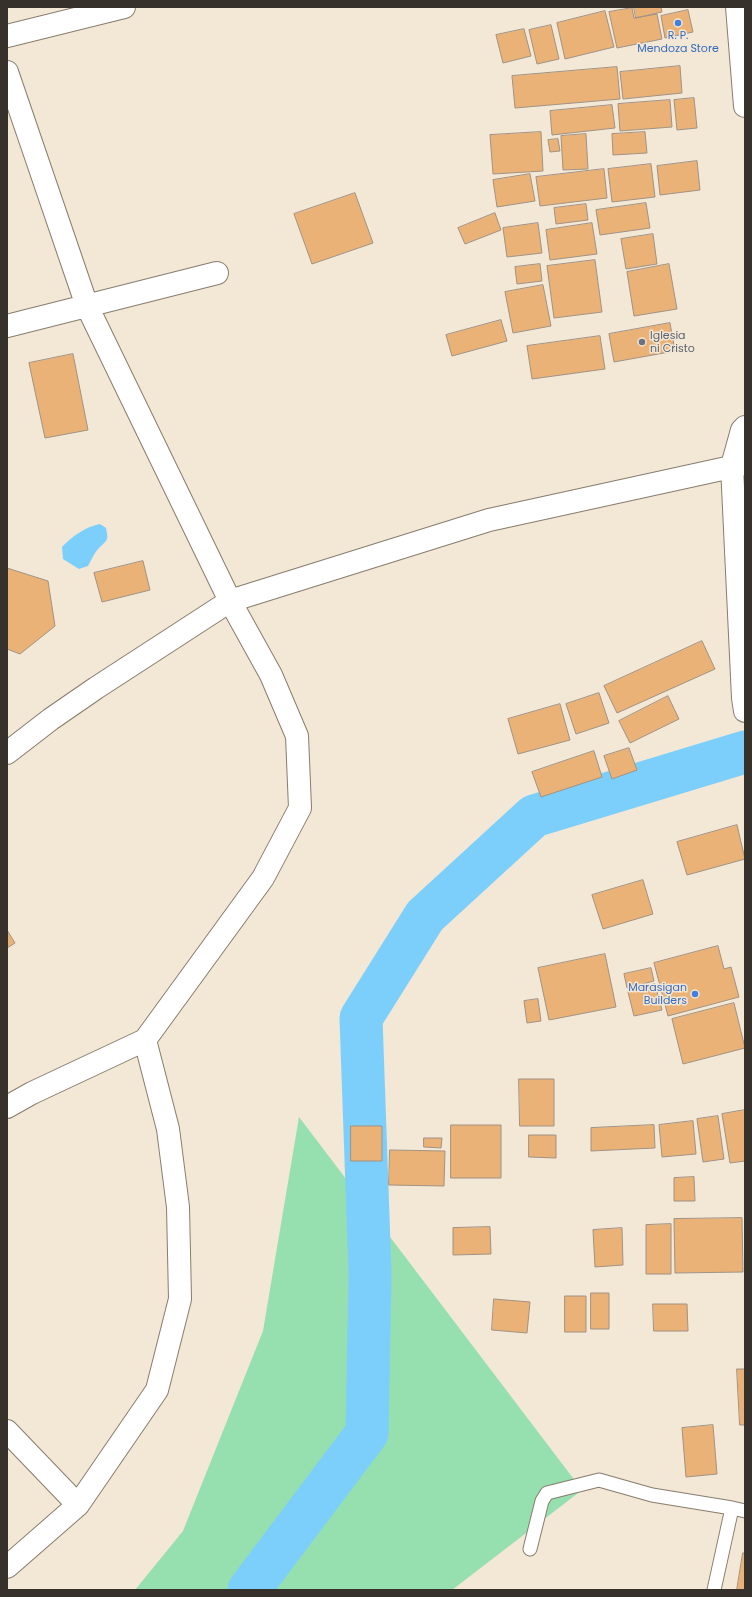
<!DOCTYPE html>
<style>
body{margin:0}
#map{position:relative;width:752px;height:1597px;overflow:hidden;background:#f3e7d6;font-family:Poppins,sans-serif}
canvas{display:block}
.frame{position:absolute;inset:0;border:8px solid #36322b;pointer-events:none}
</style>
<div id="map">
<canvas width="752" height="1597"></canvas>
<div class="frame"></div>
</div>
<script>
const context = document.querySelector('canvas').getContext('2d');
context.lineJoin = 'round';
function paint(path, color) { context.fillStyle = color; context.fill(path, 'evenodd'); }
function stroke(path, color, width, dash) { context.strokeStyle = color; context.lineWidth = width; context.lineCap = dash ? 'butt' : 'round'; context.setLineDash(dash || []); context.stroke(path); }
function drawText(font, color, halo, rows, align = 'center') {
  context.font = font + ' Poppins,sans-serif'; context.lineWidth = 3; context.setLineDash([]); context.textBaseline = 'middle'; context.strokeStyle = halo; context.fillStyle = color; for (const [text, x, y, turn = 0] of rows) {
    context.save(); context.translate(x, y); context.rotate((+turn || 0) * Math.PI / 180); context.textAlign = isNaN(turn) ? turn : align; if (halo) context.strokeText(text, 0, 0); context.fillText(text, 0, 0); context.restore();
  }
}
paint(new Path2D(`
 M299 1117 582 1490 452 1590H135L183 1531 263 1331Z`), '#96dfae');
paint(new Path2D(`
 M100 524 106 528C109 541 107 540 99 548 94 553 91 561 88 566L79 569 63 559 62 547C71 537 87 526 100 524Z`), '#7dcffb');
stroke(new Path2D(`
 M249 1590 367 1433 370 1273 361 1018 425 916 534 816 745 752`), '#7dcffb', 43);
const building = new Path2D(`
 M634 7H661L662 12 636 18Z
 M632 8 634 18 657 14 662 39 617 48 609 12Z
 M688 10 693 32 665 38 661 16Z
 M605 11 614 47 565 59 557 23Z
 M551 25 559 59 537 64 529 30Z
 M524 29 531 56 503 63 496 35Z
 M680 66 682 93 623 99 620 72Z
 M617 67 620 99 515 108 512 76Z
 M694 98 697 128 677 130 674 100Z
 M670 100 672 127 620 131 618 104Z
 M612 105 615 128 552 135 550 111Z
 M541 132 543 171 493 174 490 135Z
 M645 132 647 153 613 155 612 134Z
 M586 134 588 169 563 170 561 136Z
 M558 139 560 151 550 152 548 140Z
 M697 161 700 190 660 195 657 166Z
 M651 164 655 197 612 202 608 169Z
 M604 169 607 198 540 206 536 177Z
 M530 174 535 201 497 207 493 180Z
 M355 193 373 243 312 264 294 214Z
 M646 203 650 228 600 235 596 210Z
 M586 204 588 220 556 224 554 208Z
 M495 213 501 230 465 244 458 228Z
 M538 223 542 253 507 257 503 228Z
 M592 223 597 254 550 260 546 230Z
 M653 234 657 264 626 269 621 239Z
 M595 260 602 312 554 318 547 266Z
 M540 264 542 281 517 284 515 267Z
 M669 264 677 309 634 316 627 272Z
 M543 285 551 326 513 333 505 292Z
 M501 320 507 341 452 356 446 335Z
 M670 323 675 351 614 362 609 334Z
 M600 336 605 369 532 379 527 346Z
 M73 354 88 430 45 438 29 363Z
 M143 561 150 590 102 602 94 573Z
 M7 568 48 581 55 626 20 654 7 649Z
 M702 641 715 669 617 713 604 686Z
 M599 693 609 723 576 734 566 704Z
 M668 696 679 719 630 743 619 721Z
 M560 704 570 740 518 754 508 719Z
 M629 748 637 770 612 779 604 756Z
 M594 751 602 777 541 797 532 772Z
 M737 825 745 859 687 875 677 842Z
 M643 880 653 914 603 929 592 895Z
 M7 930 15 943 7 948Z
 M718 946 724 969 731 967 739 997 668 1016 654 963Z
 M605 954 616 1007 549 1020 538 968Z
 M651 968 654 981 627 988 624 974Z
 M655 984 662 1010 634 1016 628 992Z
 M538 999 541 1021 527 1023 524 1001Z
 M734 1003 745 1048 683 1064 672 1019Z
 M519 1079H554V1126H520Z
 M745 1110V1161L730 1163 722 1114Z
 M718 1116 724 1159 703 1162 697 1119Z
 M693 1121 696 1154 662 1157 659 1125Z
 M451 1125H501V1178H451Z
 M654 1125 655 1148 591 1151V1128Z
 M351 1126H382V1161H351Z
 M529 1135H556V1158L529 1157Z
 M424 1138H442L441 1148 424 1147Z
 M390 1150 445 1151 444 1186 389 1185Z
 M694 1177 695 1201H674V1178Z
 M742 1218 743 1272 675 1273 674 1219Z
 M671 1224V1274H646V1225Z
 M490 1227 491 1254 453 1255V1228Z
 M622 1228 623 1265 595 1267 593 1230Z
 M591 1293H609V1329H591Z
 M565 1296H586V1332H565Z
 M494 1299 530 1302 527 1333 492 1330Z
 M653 1304H687L688 1331H654Z
 M737 1369H745V1425H740Z
 M713 1425 717 1474 686 1477 682 1428Z
 M743 1553H745V1590H737Z`);
paint(building, '#eab276');
stroke(building, '#a09284', 1);
const service = new Path2D(`
 M530 1549 542 1501 547 1493 599 1480 652 1495 732 1508
 M714 1590 732 1508 745 1511`);
const minor = new Path2D(`
 M7 36 124 7
 M7 72 87 306 230 601 271 675 297 736 300 808 263 878 145 1040 32 1093 7 1107
 M7 326 217 273
 M745 427 742 430 732 466 743 698 745 711
 M7 753 51 719 96 688 230 601 489 520 745 464
 M7 1431 78 1505
 M7 1567 78 1505 157 1390 180 1299 178 1207 168 1129 145 1040`);
const trunk = new Path2D(`
 M737 7 745 106`);
stroke(service, '#877d6d', 15);
stroke(minor, '#877d6d', 24);
stroke(trunk, '#877d6d', 24);
stroke(service, '#fff', 13);
stroke(minor, '#fff', 22);
stroke(trunk, '#fff', 22);
for (const [x, y, r, color] of [
 [678,23,4,"#3f7fe0"],
 [642,342,4,"#6b7280"],
 [695,994,4,"#3f7fe0"]
]) { const dot = new Path2D(); dot.arc(x, y, r, 0, 2 * Math.PI); context.fillStyle = color; context.fill(dot); stroke(dot, '#f3e7d6', 1.5); }
drawText('11px', '#366cbe', '#f3e7d6', [
 ["R. P.",678,36],
 ["Mendoza Store",678,49],
 ["Marasigan",687,988,"right"],
 ["Builders",687,1001,"right"]
]);
drawText('11px', '#5b616d', '#f3e7d6', [
 ["Iglesia",650,336],
 ["ni Cristo",650,349]
], 'left');
</script>
